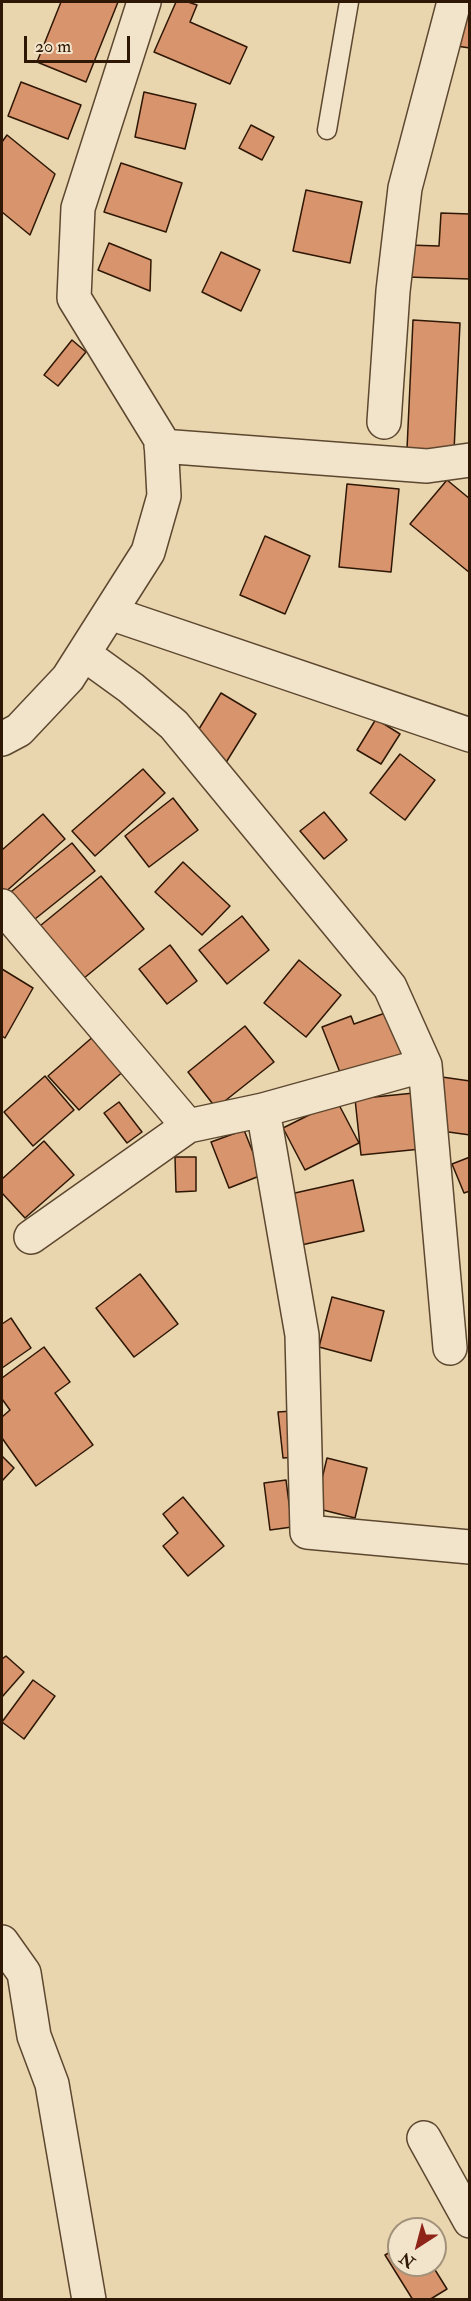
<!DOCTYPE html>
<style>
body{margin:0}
#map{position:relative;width:471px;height:2301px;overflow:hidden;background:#e9d6af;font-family:"IM FELL Double Pica",serif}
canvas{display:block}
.frame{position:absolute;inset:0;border:3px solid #2e1704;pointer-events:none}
.north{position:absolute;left:387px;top:2217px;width:60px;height:60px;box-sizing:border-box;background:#f1e4cb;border:2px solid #a3927b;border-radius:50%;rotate:216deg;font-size:16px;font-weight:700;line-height:24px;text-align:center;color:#2e1704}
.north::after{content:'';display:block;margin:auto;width:21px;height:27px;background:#8f2418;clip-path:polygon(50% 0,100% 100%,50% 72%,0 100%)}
.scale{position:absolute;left:24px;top:36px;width:106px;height:27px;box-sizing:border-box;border:3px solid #2e1704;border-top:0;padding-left:8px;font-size:18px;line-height:21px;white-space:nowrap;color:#2e1704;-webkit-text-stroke:4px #f1e4cb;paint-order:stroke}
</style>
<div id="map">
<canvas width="471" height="2301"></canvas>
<div class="frame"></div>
<div class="north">N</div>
<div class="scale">20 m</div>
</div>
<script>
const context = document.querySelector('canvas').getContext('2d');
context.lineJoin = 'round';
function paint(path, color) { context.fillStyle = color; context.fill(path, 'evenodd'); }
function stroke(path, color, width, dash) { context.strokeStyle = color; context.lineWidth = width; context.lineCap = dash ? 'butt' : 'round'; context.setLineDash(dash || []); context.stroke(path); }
const building = new Path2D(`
 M61 2H118L86 82 37 62Z
 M176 2H188L197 5 190 22 247 47 230 84 154 52Z
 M470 2V48L456 46Z
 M21 82 81 105 68 139 8 116Z
 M144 92 196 104 185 149 135 137Z
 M251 125 274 137 262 160 239 148Z
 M7 135 55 174 30 235 2 212V142Z
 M121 163 182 183 166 232 104 212Z
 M306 190 362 202 350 263 293 251Z
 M441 213 470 214V279L407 277 408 245 439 246Z
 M109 243 151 260 150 291 98 270Z
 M221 252 260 270 241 311 202 292Z
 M413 320 460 323 454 451 407 449Z
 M72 340 86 352 58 386 44 375Z
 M447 480 470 499V573L410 524Z
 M347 484 399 489 391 572 339 567Z
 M265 536 310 556 285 614 240 595Z
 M221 693 256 714 222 769 188 747Z
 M376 719 400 734 381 764 357 750Z
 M400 754 435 780 405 820 370 793Z
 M143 769 165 793 95 856 72 831Z
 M173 798 198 830 149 867 125 836Z
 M324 812 347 840 324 859 300 831Z
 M43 814 65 839 2 895V850Z
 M72 843 95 871 25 927 2 899Z
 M183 862 230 906 202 935 155 892Z
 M101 876 144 929 78 983 35 930Z
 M242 916 269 950 227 984 199 950Z
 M170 945 197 981 167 1004 139 969Z
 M299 960 341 995 306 1037 264 1003Z
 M2 969 33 988 5 1038 2 1036Z
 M388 1012 407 1060 345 1085 322 1027 351 1016 354 1024Z
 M245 1026 274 1062 216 1108 188 1072Z
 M95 1035 126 1069 79 1110 48 1076Z
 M45 1076 74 1110 33 1146 4 1112Z
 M442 1077 470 1081V1135L434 1130Z
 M414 1093 421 1149 361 1155 355 1099Z
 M337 1101 359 1143 305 1170 283 1128Z
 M119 1102 142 1132 127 1143 104 1113Z
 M244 1130 262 1175 229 1188 211 1142Z
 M44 1141 74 1175 25 1218 2 1193V1179Z
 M175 1157H196V1191L176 1192Z
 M470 1157V1191L464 1193 452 1164Z
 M353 1180 364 1231 297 1246 286 1195Z
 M140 1274 178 1324 134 1357 96 1308Z
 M332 1297 384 1311 371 1361 319 1347Z
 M11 1318 31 1348 2 1368V1324Z
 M44 1347 70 1382 55 1393 93 1445 36 1486 2 1438V1417L10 1410 2 1399V1378Z
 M292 1411 297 1457 283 1458 278 1412Z
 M2 1456 14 1468 2 1481Z
 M327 1458 367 1468 355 1518 315 1508Z
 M286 1480 292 1527 270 1530 264 1483Z
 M183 1497 224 1546 188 1576 163 1546 178 1533 163 1514Z
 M6 1656 24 1672 2 1697V1659Z
 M33 1680 55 1696 24 1739 2 1722Z
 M399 2247V2265H432L447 2289 429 2300H413L385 2255Z`);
paint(building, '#d8946d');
stroke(building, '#2e1704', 1.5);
const lane = new Path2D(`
 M327 130 349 2`);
const street = new Path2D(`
 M384 422 393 291 405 188 454 2
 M161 446 427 466 470 460
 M110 613 470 735
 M84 654 131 688 174 725 390 987 425 1065
 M2 739 19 730 68 678 148 552 164 496 161 440 74 298 78 208 144 2
 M2 906 188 1126
 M263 1110 302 1335 307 1532 470 1547
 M31 1237 188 1126 263 1110 425 1065 450 1348
 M2 1942 24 1973 34 2036 52 2084 89 2300
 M424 2138 470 2221`);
stroke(lane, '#5d472f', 21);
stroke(street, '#5d472f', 36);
stroke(lane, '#f1e4cb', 18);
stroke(street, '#f1e4cb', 33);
</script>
